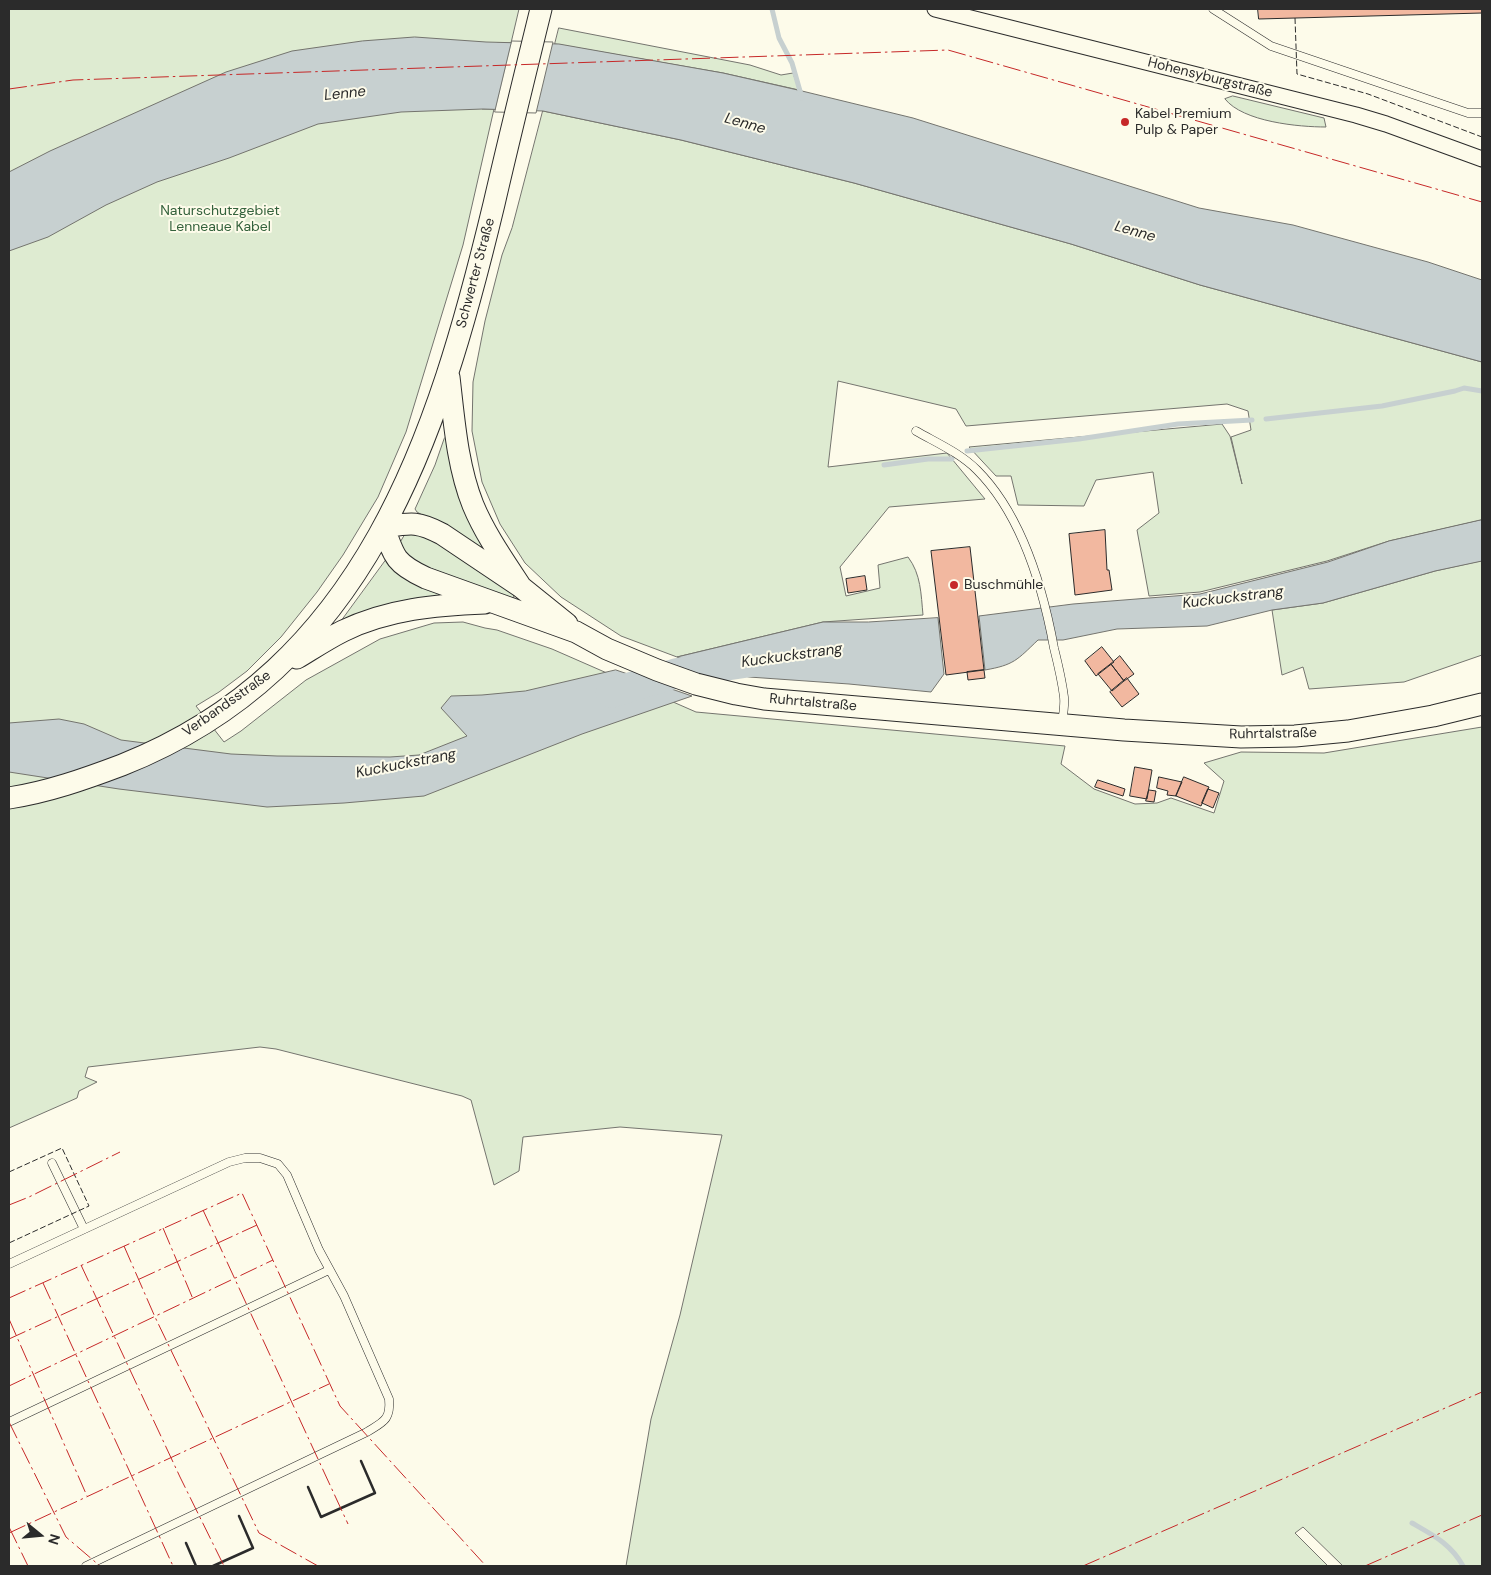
<!DOCTYPE html>
<meta charset="utf-8">
<style>
body{margin:0}
#map{position:relative;width:1491px;height:1575px;overflow:hidden;background:#fdfbea;font-family:"DM Sans",sans-serif}
canvas{display:block}
.frame{position:absolute;inset:0;border:10px solid #2b2b2b;pointer-events:none}
.north{position:absolute;left:15px;top:1510px;width:50px;height:50px;-webkit-text-stroke:4px #fdfbea;paint-order:stroke;rotate:107deg;font-size:14px;font-weight:700;line-height:20px;text-align:center;color:#2b2b2b}
.north::after{content:'';display:block;margin:auto;width:18px;height:22px;background:#2b2b2b;clip-path:polygon(50% 0,100% 100%,50% 72%,0 100%)}
</style>
<div id="map">
<canvas width="1491" height="1575"></canvas>
<div class="frame"></div>
<div class="north">N</div>
</div>
<script>
const context = document.querySelector('canvas').getContext('2d');
context.lineJoin = 'round';
function paint(path, color) { context.fillStyle = color; context.fill(path, 'evenodd'); }
function stroke(path, color, width, dash) { context.strokeStyle = color; context.lineWidth = width; context.lineCap = dash ? 'butt' : 'round'; context.setLineDash(dash || []); context.stroke(path); }
function drawText(font, color, halo, rows, align = 'center') {
  context.font = font + ' "DM Sans",sans-serif'; context.lineWidth = 4; context.setLineDash([]); context.textBaseline = 'middle'; context.strokeStyle = halo; context.fillStyle = color; for (const [text, x, y, turn = 0] of rows) {
    context.save(); context.translate(x, y); context.rotate((+turn || 0) * Math.PI / 180); context.textAlign = isNaN(turn) ? turn : align; if (halo) context.strokeText(text, 0, 0); context.fillText(text, 0, 0); context.restore();
  }
}
const green = new Path2D(`
 M9 9H519L511 43H497L482 109H494L463 245 406 432 378 497 343 555 317 592 281 637 247 671 219 692 196 706 224 742 241 731 306 680 380 639 434 623 463 622 485 628 497 630 552 649 696 712 1065 746 1061 764 1094 789 1135 804 1157 803 1171 798 1214 813 1224 781 1204 763 1241 752 1324 753 1482 727V1566H1343L1303 1527 1295 1533 1328 1566H626L651 1419 680 1315 722 1135 620 1127 523 1137 519 1171 494 1185 471 1100 462 1096 276 1049 260 1047 88 1067 85 1077 97 1082 79 1091 77 1098 9 1128Z
 M559 28 750 65 781 75 793 73 799 90 723 73 555 44Z
 M1233 96 1324 118 1326 127C1299 127 1243 122 1225 99Z
 M543 111 681 140 854 183 1071 244 1200 285 1482 362V520L1389 541 1327 561 1200 592 1149 596 1137 530 1159 513 1153 472 1096 480 1084 506 1018 505 1011 476H996L969 447 1222 424 1230 436 1242 484 1231 437 1251 430 1248 411 1227 404 966 426 956 409 838 381 828 467 947 453 985 499 889 507 840 567 846 596 880 588 878 565 908 557C921 574 921 594 923 615L823 622 677 657 621 636 561 597 525 563 500 524 482 482 472 431 473 382 485 321 502 255 512 228Z
 M447 436 491 554 417 512 415 509 435 465 444 439Z
 M423 532 513 593 514 598 510 599 409 560 399 544 405 534Z
 M386 560 447 595 342 620Z
 M1482 561V655L1404 682 1309 689 1303 667 1282 675 1272 610 1323 603 1435 571Z`);
paint(green, '#deebd1');
stroke(green, '#74746e', 1);
const water = new Path2D(`
 M415 37 486 42 559 44 723 73 802 91 913 118 1199 208 1293 225 1428 262 1482 280V362L1200 285 1071 244 854 183 681 140 543 111 483 109 401 112 318 124 229 158 157 182 106 205 48 237 9 251V172L50 151 226 72 292 51 362 41Z
 M1482 520V561L1435 571 1323 603 1272 610 1207 626 1117 629 1063 640H1038C1017 660 1014 665 985 670L979 616 1073 604 1200 594 1328 562 1389 541Z
 M938 618 944 674 931 692 849 684 749 677 715 670 677 657 823 622H868Z
 M616 670 692 696 582 734 424 796 344 803 267 807 119 789 9 772V723L59 719 84 724 121 740 231 754 277 756 390 757 419 755 467 736 441 708 451 696 482 695 525 691Z`);
paint(water, '#c7d0d0');
stroke(water, '#74746e', 1);
const pier = new Path2D(`
 M512 41 553 42 536 113 495 112Z`);
paint(pier, '#fdfbea');
stroke(pier, '#74746e', 1);
stroke(new Path2D(`
 M772 9 779 38 792 63 802 98
 M1266 419 1382 406 1455 391 1464 388 1482 391
 M967 451 1079 439 1178 424 1252 420
 M884 465 928 459H952
 M1412 1523C1433 1535 1451 1544 1463 1566`), '#c7d0d0', 5);
stroke(new Path2D(`
 M611 693 677 673 751 662`), '#c7d0d0', 30);
const building = new Path2D(`
 M1258 9H1482V13L1259 19Z
 M1105 530 1107 570H1109L1112 590 1075 595 1069 534Z
 M970 547 984 670 946 675 931 551Z
 M865 576 867 590 848 593 846 579Z
 M1102 647 1114 662 1096 676 1085 661Z
 M1120 656 1134 674 1124 681 1111 664Z
 M1111 664 1124 681 1112 691 1098 674Z
 M984 670 985 678 968 680 967 672Z
 M1127 678 1139 694 1122 707 1110 692Z
 M1135 767 1152 770 1147 799 1130 796Z
 M1159 777 1182 782 1176 796 1167 795 1168 791 1157 788Z
 M1184 777 1209 787 1201 806 1176 796Z
 M1098 780 1125 789 1123 796 1095 787Z
 M1208 789 1219 793 1213 808 1202 803Z
 M1149 790 1156 791 1154 802 1146 801Z`);
paint(building, '#f2b8a0');
stroke(building, '#2b2b2b', 1);
const service = new Path2D(`
 M1213 9 1271 46 1468 113H1482
 M916 431C937 443 960 453 977 470 1022 515 1043 588 1054 648 1058 664 1062 681 1064 697 1065 705 1063 715 1062 723
 M52 1163 84 1229
 M9 1264 229 1162 245 1158H260L278 1164 287 1175 319 1250 344 1296 389 1399C391 1420 383 1422 367 1432L86 1566
 M9 1422 329 1270`);
const minor = new Path2D(`
 M935 9 1356 115 1386 124 1482 159`);
const secondary = new Path2D(`
 M449 377C454 419 457 465 473 505 485 534 504 561 521 587
 M384 527C394 558 396 564 426 578L576 632 607 649 657 670 696 684 736 694 764 699 1124 730 1241 737 1295 736 1348 731 1433 716 1482 704
 M384 527C411 523 417 521 442 534L521 587 567 624
 M297 658C312 649 327 639 343 631 388 609 436 605 485 603
 M9 798C48 792 85 779 122 765 366 668 438 437 494 204 509 139 525 74 541 9`);
stroke(service, '#2b2b2b', 9);
stroke(minor, '#2b2b2b', 17);
stroke(secondary, '#2b2b2b', 23);
stroke(service, '#fdfbea', 8);
stroke(minor, '#fdfbea', 15);
stroke(secondary, '#fdfbea', 21);
stroke(new Path2D(`
 M1295 18 1297 74 1368 94 1482 137
 M9 1172 62 1148 89 1206 9 1243`), '#2b2b2b', 1, [6, 2.5]);
stroke(new Path2D(`
 M308 1487 321 1517 375 1493 361 1461
 M186 1543 196 1566
 M213 1566 253 1548 239 1516`), '#2b2b2b', 2.5);
stroke(new Path2D(`
 M9 89 73 80 948 50 1482 202
 M9 1205 29 1197 120 1152
 M203 1210 348 1524
 M163 1228 193 1299
 M124 1246 155 1317 259 1533 318 1566
 M81 1265 180 1477 224 1566
 M43 1283 173 1566
 M9 1298 242 1193 340 1406 486 1566
 M9 1319 87 1496
 M9 1339 257 1225
 M9 1386 273 1260
 M9 1422 66 1537 100 1566
 M9 1527 28 1566
 M9 1533 329 1384
 M1083 1566 1482 1392
 M1365 1566 1482 1515`), '#c62828', 1, [18, 4, 2.5, 4]);
for (const [x, y, r, color] of [
 [1125,122,5,"#c62828"],
 [954,585,5,"#c62828"]
]) { const dot = new Path2D(); dot.arc(x, y, r, 0, 2 * Math.PI); context.fillStyle = color; context.fill(dot); stroke(dot, '#fdfbea', 2); }
drawText('14px', '#2b2b2b', '#fdfbea', [
 ["Hohensyburgstraße",1210,78,14],
 ["Schwerter Straße",476,273,-75],
 ["Ruhrtalstraße",813,703,5],
 ["Verbandsstraße",227,704,-35],
 ["Ruhrtalstraße",1273,734,-1]
]);
drawText('14px', '#2b2b2b', '#fdfbea', [
 ["Kabel Premium",1135,114],
 ["Pulp & Paper",1135,130],
 ["Buschmühle",964,585]
], 'left');
drawText('14px', '#34623c', '#fdfbea', [
 ["Naturschutzgebiet",220,211],
 ["Lenneaue Kabel",220,227]
]);
drawText('italic 15px', '#2b2b2b', '#fdfbea', [
 ["Lenne",345,94,-6],
 ["Lenne",745,124,16],
 ["Lenne",1135,232,16],
 ["Kuckuckstrang",1233,598,-7],
 ["Kuckuckstrang",792,656,-8],
 ["Kuckuckstrang",406,764,-11]
]);
</script>
